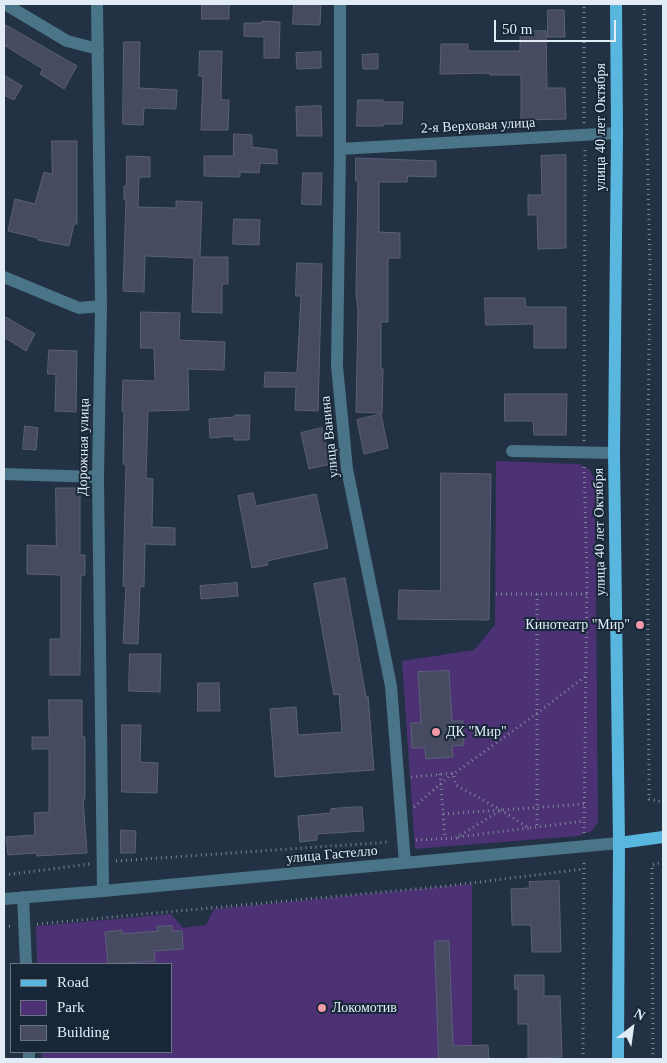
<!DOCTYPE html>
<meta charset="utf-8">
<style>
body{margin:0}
#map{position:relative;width:667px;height:1063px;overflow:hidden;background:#223143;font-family:Georgia,serif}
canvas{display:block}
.frame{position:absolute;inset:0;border:5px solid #e2ecf7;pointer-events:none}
.legend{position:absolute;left:10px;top:963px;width:162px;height:90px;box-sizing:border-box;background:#182738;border:1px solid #697684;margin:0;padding:6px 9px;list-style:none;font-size:15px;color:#e2ecf7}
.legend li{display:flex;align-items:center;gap:10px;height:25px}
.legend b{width:25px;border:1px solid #697684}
.north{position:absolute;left:607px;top:1003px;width:50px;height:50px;-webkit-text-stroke:4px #182738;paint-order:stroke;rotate:30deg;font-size:14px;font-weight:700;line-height:20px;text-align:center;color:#e2ecf7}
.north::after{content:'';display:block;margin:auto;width:18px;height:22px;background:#e2ecf7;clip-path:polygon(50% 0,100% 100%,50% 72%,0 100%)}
.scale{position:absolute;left:494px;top:20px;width:122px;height:22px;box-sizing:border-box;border:2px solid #e2ecf7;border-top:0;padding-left:6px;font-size:15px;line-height:18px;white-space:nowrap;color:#e2ecf7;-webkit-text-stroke:4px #182738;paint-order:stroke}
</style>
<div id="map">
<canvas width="667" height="1063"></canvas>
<div class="frame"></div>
<ul class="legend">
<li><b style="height:6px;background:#59b6de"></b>Road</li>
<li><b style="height:14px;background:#4c3275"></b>Park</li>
<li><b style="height:14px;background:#464b61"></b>Building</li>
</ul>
<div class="north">N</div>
<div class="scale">50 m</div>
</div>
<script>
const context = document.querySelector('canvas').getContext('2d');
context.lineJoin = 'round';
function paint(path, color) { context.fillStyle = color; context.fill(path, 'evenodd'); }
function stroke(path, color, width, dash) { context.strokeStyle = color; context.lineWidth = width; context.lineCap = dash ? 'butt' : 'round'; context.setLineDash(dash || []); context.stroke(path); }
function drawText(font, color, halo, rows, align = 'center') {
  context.font = font + ' Georgia,serif'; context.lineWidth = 4; context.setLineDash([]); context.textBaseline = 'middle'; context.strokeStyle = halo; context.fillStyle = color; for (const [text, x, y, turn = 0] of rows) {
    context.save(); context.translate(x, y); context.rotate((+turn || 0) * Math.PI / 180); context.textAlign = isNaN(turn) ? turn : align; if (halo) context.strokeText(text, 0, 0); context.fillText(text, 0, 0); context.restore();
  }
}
paint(new Path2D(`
 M496 461 580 464 589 469 595 480 598 822 592 831 578 836 415 849 402 661 474 650 495 625Z
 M472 884V1059H42L41 1052H171V964H37L36 926 171 914 183 928 206 925 214 909Z`), '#4c3275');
const building = new Path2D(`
 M202 4H229V19H202Z
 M294 4H321L320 25 293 24Z
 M548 10H564L565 37H548Z
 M262 21 280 22 279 58H264V37L244 36V23H262Z
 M4 24 77 66 64 89 40 74 43 69 4 45Z
 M546 31 547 88H565L566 119 521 120V75H490V73L440 74 441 44H468V51H520V32Z
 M124 42H140L139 88 177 90 176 109 144 108 143 125 123 124Z
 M200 51H222L221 100H229L228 130H201L203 76H199Z
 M321 52V68L297 69 296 53Z
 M378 54V69H363L362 55Z
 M4 75 22 86 14 100 4 95Z
 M358 100H383V102H403L402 124H383V126H357Z
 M321 106 322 136H297L296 107Z
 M234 134 252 135V147L277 150V164L260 163 259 173 240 172V177L204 176V156H233Z
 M52 141H77V224H74L69 246 38 240V238L8 231 15 199 35 204 44 172 52 174Z
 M566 155V248L538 249 537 215H528V195H542L541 156Z
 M127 156 150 157V177H139L138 207 176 208V201L202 202 200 257H228V284H222V313L192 312 194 258 145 256 144 292 123 291 126 199H124V186H126Z
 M356 158 436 161V177L408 176 407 182H379V232L400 233V258H388V322H381V369H383L382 413 356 412 358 311 356 293 358 181H356Z
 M303 173H322L321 205 302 204Z
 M234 219 260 220 259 245 233 244Z
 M297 263 322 264 318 411 295 410 296 387H264L265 372 297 373 301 296H296Z
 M485 298H525L526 307H566V348H534V324L486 325Z
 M141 312 180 313 179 340 225 342 224 370 188 369 189 410 148 411 146 478 153 479 152 527 175 528V545L145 544 144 587 140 586 138 644 123 643 126 586H123L126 464H123L124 411H122L123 380 155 381 154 348H141Z
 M4 316 35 334 26 351 4 337Z
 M49 350 77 351 76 412 55 411 56 374H48Z
 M505 394H567L566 435H534L533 421H505Z
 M381 414 388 448 364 454 357 420Z
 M235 415H250L249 440H234V436L210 438 209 419 235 417Z
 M25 426 38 428 36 450 23 449Z
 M322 428 331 464 309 469 301 433Z
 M441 473 491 474 489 620 398 619 399 590 440 591Z
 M56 488H80V555H85V575H81L80 675H50V639H61V575L27 574V545L56 546Z
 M253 493 256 506 316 494 328 548 267 561 268 565 252 568 238 496Z
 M345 578 366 697 368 696 374 770 275 777 270 709 296 707 298 735 342 732 339 694 334 695 314 584Z
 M237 583 238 596 201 599 200 586Z
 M130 654H161L160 692 129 691Z
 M449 671 452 721H463L464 745 452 746 453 757 426 759 425 748H412L411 723H421L418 672Z
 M198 683H219L220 711H198Z
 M49 700H82V737H85V799H83L87 853 37 856 36 853 8 855 6 837 35 835 34 813 49 812V749H32V737H49Z
 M122 725H141L140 762 158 763 157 793 122 792Z
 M362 807 364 831 317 834V840L300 842 298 816 331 813V809Z
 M121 830 136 831 135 853H121Z
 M559 881 561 952H532L531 925H512L511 889 530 888 529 882Z
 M172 926V931H182L183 949 154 951 155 961 108 964 105 932 122 930V934L158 931 157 927Z
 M435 941H449L453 1046 488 1045 489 1059H439Z
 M515 975H544V996H560L562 1057 528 1058V1024H518V989H515Z`);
paint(building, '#464b61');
stroke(building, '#5b6078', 1);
stroke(new Path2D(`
 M644 4 650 269 647 511 649 784V799L663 802
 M584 123V4
 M584 441 585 147
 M496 594H587
 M537 594V827
 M440 774 445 838
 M411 777 455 773 536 714 587 675
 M414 807 453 773 456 785 501 810 529 828 584 821
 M443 814 500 810
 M584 833 587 577 584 464
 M458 837 529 828
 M416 840 456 838 501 810 584 804
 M116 861 390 842
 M4 875 90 864
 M37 924 447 886 584 869
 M4 927 11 926
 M583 1059 584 859
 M653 1059 652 865 663 862`), '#7a8796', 3, [1, 4]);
stroke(new Path2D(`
 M5 4 67 41 98 49
 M97 4 101 306 98 477 103 891
 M340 4V149L337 366 347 469 391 686 405 863
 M340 149 617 133
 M4 277 79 308 101 306
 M512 451 614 453
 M4 474 98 477
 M23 897 26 964
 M4 899 103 891 619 843
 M29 1052V1059`), '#4a7487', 12);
stroke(new Path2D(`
 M616 4 617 133 614 453 619 843 618 1059
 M619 843 663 837`), '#59b6de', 12);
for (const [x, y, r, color] of [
 [640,625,5,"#f39aa9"],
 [436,732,5,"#f39aa9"],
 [322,1008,5,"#f39aa9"]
]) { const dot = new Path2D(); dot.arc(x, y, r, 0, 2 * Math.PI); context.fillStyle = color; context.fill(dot); stroke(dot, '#182738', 2); }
drawText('14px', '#e2ecf7', '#182738', [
 ["2-я Верховая улица",478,126,-3],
 ["улица 40 лет Октября",601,127,-90],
 ["улица Ванина",330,437,-96],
 ["Дорожная улица",84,447,-89],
 ["улица 40 лет Октября",600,532,-91],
 ["улица Гастелло",332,855,-5]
]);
drawText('14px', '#e2ecf7', '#182738', [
 ["Кинотеатр \"Мир\"",630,625,"right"],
 ["ДК \"Мир\"",446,732],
 ["Локомотив",332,1008]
], 'left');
</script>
